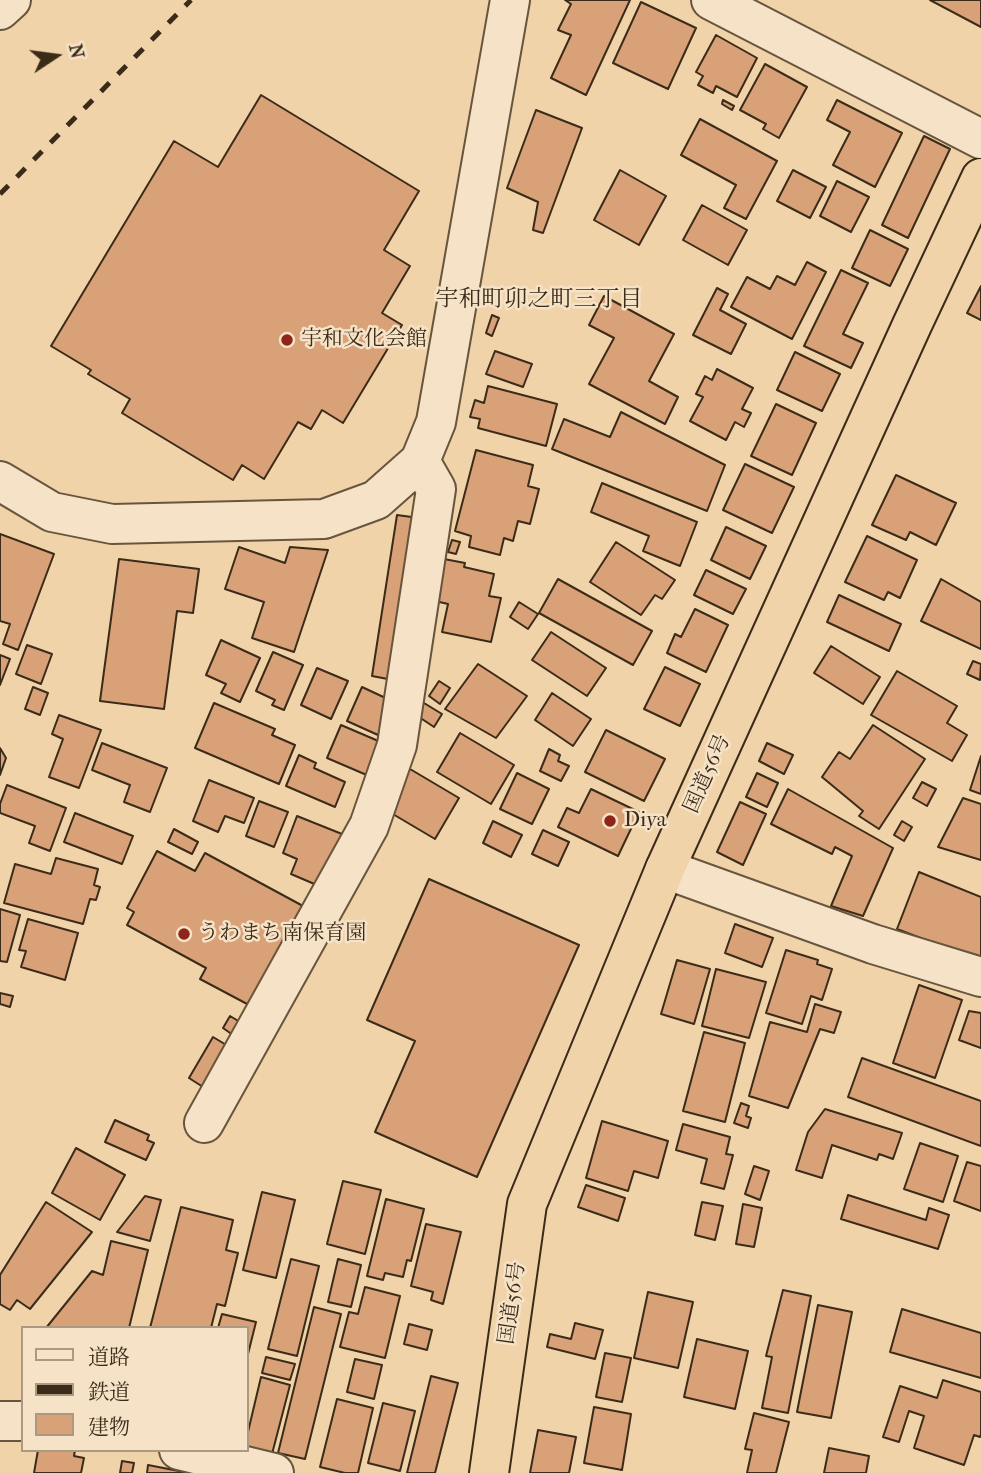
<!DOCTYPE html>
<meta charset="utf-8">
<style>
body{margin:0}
#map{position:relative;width:981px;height:1473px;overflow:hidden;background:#f1d3a9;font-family:"IM FELL French Canon","Noto Serif JP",serif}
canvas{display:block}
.legend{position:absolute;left:21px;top:1326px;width:228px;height:126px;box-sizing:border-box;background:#f6e2c7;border:2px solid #ab9981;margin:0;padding:9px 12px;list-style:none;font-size:21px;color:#3b2b19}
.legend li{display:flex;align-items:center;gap:14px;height:35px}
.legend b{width:35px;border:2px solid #ab9981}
.north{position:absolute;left:21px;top:21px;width:70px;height:70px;-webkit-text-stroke:5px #f6e2c7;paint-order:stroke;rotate:77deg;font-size:19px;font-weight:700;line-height:28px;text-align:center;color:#3b2b19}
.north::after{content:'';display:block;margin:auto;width:24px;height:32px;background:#3b2b19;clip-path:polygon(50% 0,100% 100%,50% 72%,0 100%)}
</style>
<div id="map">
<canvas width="981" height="1473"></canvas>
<ul class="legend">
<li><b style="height:9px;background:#f6e2c7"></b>道路</li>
<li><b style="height:9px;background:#3b2b19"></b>鉄道</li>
<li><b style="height:19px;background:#d8a177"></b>建物</li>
</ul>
<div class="north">N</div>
</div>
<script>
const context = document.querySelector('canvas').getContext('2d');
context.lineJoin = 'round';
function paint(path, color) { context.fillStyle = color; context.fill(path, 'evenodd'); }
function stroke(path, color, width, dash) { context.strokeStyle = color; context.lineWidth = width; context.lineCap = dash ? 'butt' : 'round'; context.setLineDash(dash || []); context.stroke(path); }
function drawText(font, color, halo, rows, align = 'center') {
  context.font = font + ' "IM FELL French Canon","Noto Serif JP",serif'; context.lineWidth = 5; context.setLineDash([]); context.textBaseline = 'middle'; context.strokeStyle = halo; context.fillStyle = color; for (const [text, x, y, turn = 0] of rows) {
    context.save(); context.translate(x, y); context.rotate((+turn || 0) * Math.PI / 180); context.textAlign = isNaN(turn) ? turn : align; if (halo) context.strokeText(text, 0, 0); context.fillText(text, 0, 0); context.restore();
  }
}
const building = new Path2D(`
 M565 0H630L586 95 551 78 571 35 558 30 571 4Z
 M930 0H981V27Z
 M641 2 696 28 668 89 613 63Z
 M716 35 757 58 737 97 716 86 713 93 698 85 703 76 696 72Z
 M765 64 807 87 779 138 763 129 766 124 740 110Z
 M261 95 419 191 384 250 410 266 382 313 402 325 343 423 322 410 311 429 298 422 264 479 242 465 233 480 122 413 130 399 88 374 91 370 51 346 174 141 218 167Z
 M723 100 734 106 732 110 722 104Z
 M837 100 902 133 875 187 833 165 850 132 827 120Z
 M536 110 582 128 543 233 533 230 538 202 507 188Z
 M700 119 777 161 746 219 724 208 736 185 681 155Z
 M924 136 950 149 908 238 882 225Z
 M620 170 666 196 639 245 594 220Z
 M793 170 826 187 810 218 777 201Z
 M837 181 869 197 851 232 820 216Z
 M702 205 747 230 728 265 683 240Z
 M870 230 908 249 890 286 852 268Z
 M807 262 826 272 792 339 731 307 747 277 770 289 777 276 795 285Z
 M841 270 868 283 843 334 863 343 851 368 804 346Z
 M981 286V320L967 313Z
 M717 288 728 294 720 310 746 324 731 354 693 335Z
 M604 296 674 334 649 381 678 397 665 424 589 384 614 338 589 325Z
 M492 315 499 318 492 336 486 333Z
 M495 351 532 364 523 387 486 374Z
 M795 352 840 374 822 411 777 390Z
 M717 369 753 388 742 409 751 413 744 427 735 422 726 440 690 421 703 397 696 394 705 376 712 380Z
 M488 386 557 404 546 446 478 428 480 419 470 417 475 400 484 403Z
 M776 404 816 423 792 475 751 456Z
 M621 412 725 465 707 511 552 449 564 419 610 437Z
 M476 450 533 465 528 486 539 489 530 524 518 521 513 541 504 538 500 555 469 547 471 536 455 531Z
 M745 464 794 487 772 533 723 510Z
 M896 475 956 503 936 545 910 532 906 540 872 525Z
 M602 483 697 522 680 566 643 551 649 536 591 512Z
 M397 515 419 518 393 680 372 676Z
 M726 527 766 546 750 579 711 560Z
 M0 534 54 554 18 650 3 644 10 624 0 621Z
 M867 536 917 560 900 598 888 592 884 600 845 582Z
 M452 540 460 542 456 554 448 552Z
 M616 542 675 580 662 599 655 595 641 615 590 582Z
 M239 547 285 563 290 547 328 550 294 652 252 638 264 602 225 589Z
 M119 559 199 569 193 613 177 611 164 709 100 701Z
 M444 559 465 563 464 567 494 574 489 596 501 598 491 642 442 632 448 604 435 601Z
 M706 570 746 589 733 614 694 595Z
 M558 579 652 631 633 665 539 613Z
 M941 579 981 602V649L921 621Z
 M839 595 901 624 889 651 827 622Z
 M519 602 538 614 528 629 510 617Z
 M695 609 728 625 706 672 667 653 675 634 681 637Z
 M551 632 606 668 587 696 532 660Z
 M221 640 260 658 240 702 221 693 226 684 206 675Z
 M27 645 52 654 41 684 16 674Z
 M831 646 880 677 863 704 814 673Z
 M273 652 303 665 284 710 272 705 275 700 256 691Z
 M0 655 10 659 0 685Z
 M973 661 981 664 980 680 967 674Z
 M478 664 527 696 496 738 445 709Z
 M665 667 700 684 680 726 644 709Z
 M317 668 348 681 331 719 301 705Z
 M897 671 957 706 947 723 967 735 952 761 871 715Z
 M439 681 450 688 440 704 429 696Z
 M33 687 48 693 40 715 25 709Z
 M362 687 392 701 378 735 347 721Z
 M552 693 591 719 573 746 535 720Z
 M214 703 275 729 272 735 295 745 279 784 195 748Z
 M424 703 442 714 434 727 416 715Z
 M59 715 101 730 79 788 49 777 63 739 52 734Z
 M341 725 383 743 369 776 327 758Z
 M873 725 925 759 879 829 859 816 863 811 822 777 839 752 850 759Z
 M606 730 665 759 644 801 585 772Z
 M460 733 514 765 491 804 437 772Z
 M102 743 167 768 150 812 124 802 130 785 92 770Z
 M767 743 793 755 784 774 759 761Z
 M0 748 6 758 0 775Z
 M549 749 560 755 558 761 569 766 561 781 540 771Z
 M299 755 316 763 314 768 345 782 335 807 286 786Z
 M981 756V794L970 790Z
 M410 769 459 798 435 839 386 810Z
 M517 773 549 789 532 824 500 809Z
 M757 773 778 783 767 807 746 797Z
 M209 780 254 798 244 823 225 816 218 832 193 821Z
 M922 782 936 789 927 806 913 798Z
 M7 785 66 808 50 851 29 843 35 826 0 813V804Z
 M591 789 639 812 618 856 558 827 567 808 579 813Z
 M788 789 893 848 863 916 831 906 852 856 835 847 832 854 771 824Z
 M963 798 981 804V860L938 847Z
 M259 801 288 812 274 847 246 836Z
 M740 802 766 814 743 865 717 852Z
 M75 813 133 836 122 864 64 842Z
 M297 816 347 836 319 886 291 874 297 859 283 853Z
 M493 821 522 835 511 857 483 843Z
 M902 821 912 827 904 841 894 835Z
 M174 829 198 842 192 854 168 842Z
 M543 830 569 842 558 866 532 854Z
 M157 851 195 871 205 853 303 906 249 1005 200 979 206 968 127 925 134 912 127 908Z
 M56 858 98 869 94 885 100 887 96 900 90 899 83 924 4 903 15 864 51 874Z
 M919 872 981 897V961L897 929Z
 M429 879 579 945 477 1177 375 1132 415 1041 367 1020Z
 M0 909 20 915 7 962 0 961Z
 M28 919 78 933 65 980 21 967 26 951 19 950Z
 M735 924 773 938 762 967 725 953Z
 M786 950 818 960 817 964 832 969 822 1000 811 996 802 1024 766 1013Z
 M677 960 710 969 694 1024 661 1014Z
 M716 969 766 982 749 1038 702 1026Z
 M919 985 962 1000 935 1078 893 1063Z
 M0 993 13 996 10 1007 0 1004Z
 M815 1004 841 1012 834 1033 820 1029 788 1108 749 1096 770 1022 807 1032Z
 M969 1011 981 1013V1048L959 1040Z
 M230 1016 240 1022 233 1035 223 1028Z
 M704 1032 745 1043 725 1122 683 1111Z
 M213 1037 228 1046 203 1087 189 1078Z
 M862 1058 981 1101V1146L848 1097Z
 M741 1103 749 1106 746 1116 751 1118 748 1128 734 1123Z
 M825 1109 902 1133 893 1159 879 1154 877 1160 832 1145 822 1178 796 1170 808 1132Z
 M115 1120 149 1135 147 1140 154 1143 146 1160 105 1142Z
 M602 1121 668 1141 658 1178 634 1171 628 1191 586 1178Z
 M683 1124 730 1137 726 1154 733 1155 724 1189 701 1183 707 1159 676 1150Z
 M920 1143 958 1156 943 1202 904 1189Z
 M76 1148 125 1175 100 1220 52 1193Z
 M967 1162 981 1166V1211L954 1201Z
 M754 1166 769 1171 760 1200 745 1194Z
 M343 1181 381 1190 365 1254 327 1244Z
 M586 1185 625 1198 618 1221 578 1207Z
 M262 1192 295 1200 276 1278 243 1270Z
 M848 1195 926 1220 929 1208 949 1215 938 1249 841 1219Z
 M145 1196 161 1200 150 1241 117 1232Z
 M386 1199 424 1209 411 1261 407 1260 403 1277 385 1273 383 1280 367 1276Z
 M46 1202 92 1232 30 1309 17 1300 10 1310 0 1304V1275Z
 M702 1202 723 1206 715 1240 695 1235Z
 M743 1204 762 1208 754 1247 736 1244Z
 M181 1207 233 1220 226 1250 238 1253 225 1306 217 1304 211 1328H150Z
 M426 1224 461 1232 443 1304 431 1300 433 1292 411 1286Z
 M111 1241 148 1250 129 1328H46L92 1271 103 1275Z
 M291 1259 319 1266 297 1356 268 1349Z
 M338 1259 361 1265 351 1307 328 1302Z
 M365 1287 400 1296 385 1358 340 1347 349 1312 358 1314Z
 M783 1290 811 1296 788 1413 762 1408 772 1357 766 1356Z
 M648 1292 693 1302 678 1368 634 1358Z
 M818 1305 852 1312 831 1418 797 1412Z
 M314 1307 341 1314 305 1459 278 1453Z
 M902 1309 981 1333V1378L890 1352Z
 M222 1314 256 1322 247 1358V1328H218Z
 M575 1323 603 1330 595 1359 547 1347 550 1334 571 1339Z
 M409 1324 432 1330 427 1350 404 1344Z
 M697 1339 748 1351 735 1409 684 1397Z
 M605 1353 631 1358 622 1402 596 1397Z
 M266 1357 295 1364 290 1380 262 1373Z
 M355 1359 382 1365 374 1399 347 1392Z
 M431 1376 458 1383 435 1473H407Z
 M261 1377 290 1385 272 1454 247 1448V1436Z
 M943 1380 981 1392V1434L980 1437 974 1435 964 1465 914 1448 924 1416 909 1411 899 1442 883 1437 900 1386 937 1398Z
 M337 1399 373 1408 358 1473H345L320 1467Z
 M383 1403 415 1411 400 1471 368 1463Z
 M594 1407 631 1414 622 1470 584 1463Z
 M754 1413 789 1422 776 1473H747L752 1450 745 1449Z
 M538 1430 576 1437 569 1473H530Z
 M829 1448 869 1456 866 1473H824Z
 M38 1450H75L74 1456 84 1458 81 1473H34Z
 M122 1461 134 1463 132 1473H120Z
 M148 1465 184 1472V1473H147Z`);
paint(building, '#d8a177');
stroke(building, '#3b2b19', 2);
const minor = new Path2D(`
 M711 0 981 139
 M0 10 11 0
 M0 481 52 512 112 524 324 519 376 500 420 461 436 422 510 0
 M665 869 873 944 981 977
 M204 1123 369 826 397 745 436 489 420 461
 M0 1421H23
 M179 1450 274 1473`);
const highway = new Path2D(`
 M489 1473 527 1204 665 869 912 325 981 178`);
stroke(minor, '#68553d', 42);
stroke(highway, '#3b2b19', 42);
stroke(minor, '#f6e2c7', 38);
stroke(highway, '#f1d3a9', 38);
stroke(new Path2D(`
 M0 194 191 0`), '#3b2b19', 5, [12, 12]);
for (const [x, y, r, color] of [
 [287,340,7,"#8f2418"],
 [610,821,7,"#8f2418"],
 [184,934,7,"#8f2418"]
]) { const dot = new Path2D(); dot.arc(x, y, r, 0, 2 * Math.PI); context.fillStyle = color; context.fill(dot); stroke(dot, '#f6e2c7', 2.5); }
drawText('21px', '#3b2b19', '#f6e2c7', [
 ["宇和文化会館",301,340],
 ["Diya",624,821],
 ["うわまち南保育園",198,934]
], 'left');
drawText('21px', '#3b2b19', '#f6e2c7', [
 ["国道56号",708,774,-66],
 ["国道56号",513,1303,-82]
]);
drawText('23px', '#3b2b19', '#f6e2c7', [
 ["宇和町卯之町三丁目",539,300]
]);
</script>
